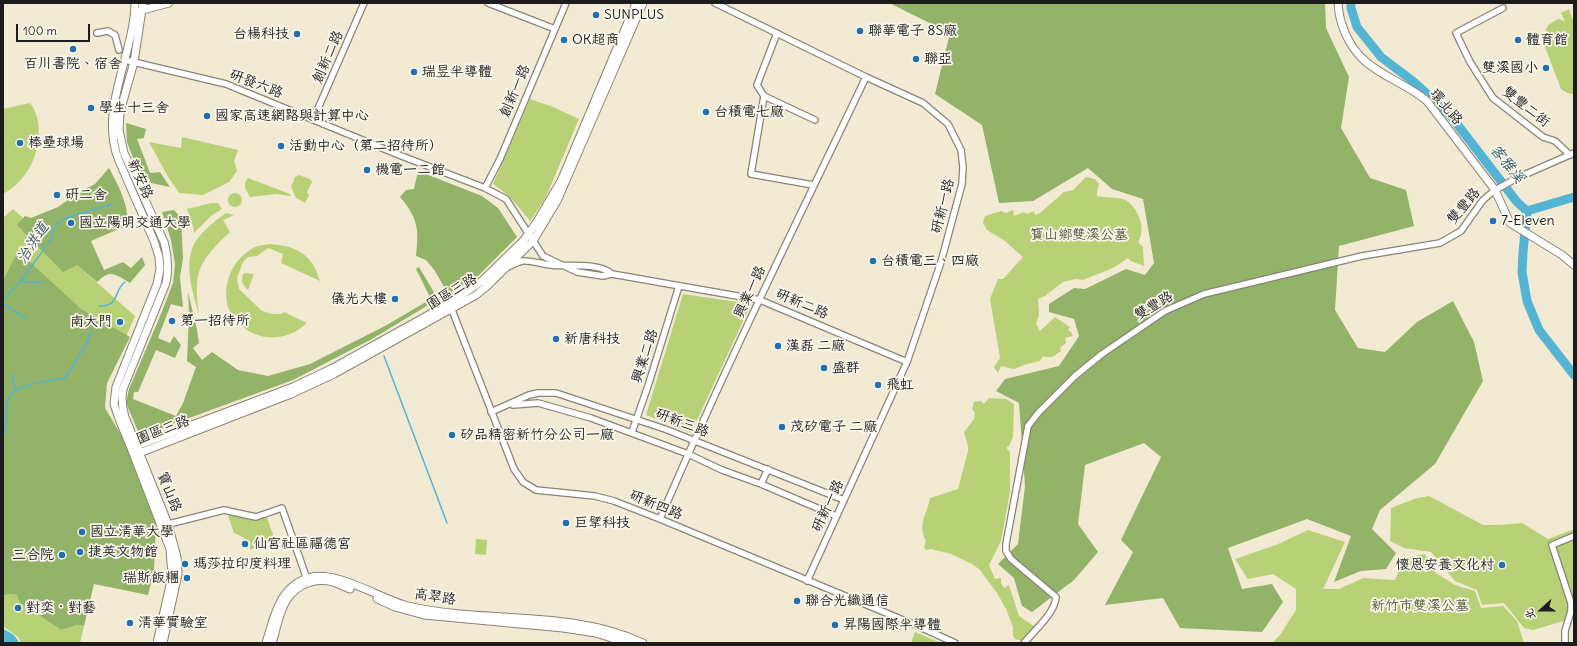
<!DOCTYPE html>
<meta charset="utf-8">
<style>
body{margin:0}
#map{position:relative;width:1577px;height:646px;overflow:hidden;background:#f3ead3;font-family:Delius,"LXGW WenKai TC",sans-serif}
canvas{display:block}
.frame{position:absolute;inset:0;border:4px solid #1c1c1c;pointer-events:none}
.north{position:absolute;left:1521px;top:590px;width:40px;height:40px;-webkit-text-stroke:3px #fbf7ec;paint-order:stroke;rotate:249deg;font-size:11px;font-weight:700;line-height:16px;text-align:center;color:#1c1c1c}
.north::after{content:'';display:block;margin:auto;width:14px;height:18px;background:#1c1c1c;clip-path:polygon(50% 0,100% 100%,50% 72%,0 100%)}
.scale{position:absolute;left:16px;top:24px;width:74px;height:18px;box-sizing:border-box;border:2px solid #1c1c1c;border-top:0;padding-left:5px;font-size:12px;line-height:14px;white-space:nowrap;color:#1c1c1c;-webkit-text-stroke:3px #fbf7ec;paint-order:stroke}
</style>
<div id="map">
<canvas width="1577" height="646"></canvas>
<div class="frame"></div>
<div class="north">北</div>
<div class="scale">100 m</div>
</div>
<script>
const context = document.querySelector('canvas').getContext('2d');
context.lineJoin = 'round';
function paint(path, color) { context.fillStyle = color; context.fill(path, 'evenodd'); }
function stroke(path, color, width, dash) { context.strokeStyle = color; context.lineWidth = width; context.lineCap = dash ? 'butt' : 'round'; context.setLineDash(dash || []); context.stroke(path); }
function drawText(font, color, halo, rows, align = 'center') {
  context.font = font + ' Delius,"LXGW WenKai TC",sans-serif'; context.lineWidth = 3.5; context.setLineDash([]); context.textBaseline = 'middle'; context.strokeStyle = halo; context.fillStyle = color; for (const [text, x, y, turn = 0] of rows) {
    context.save(); context.translate(x, y); context.rotate((+turn || 0) * Math.PI / 180); context.textAlign = isNaN(turn) ? turn : align; if (halo) context.strokeText(text, 0, 0); context.fillText(text, 0, 0); context.restore();
  }
}
paint(new Path2D(`
 M1569 9 1574 23V94C1569 94 1565 92 1561 89L1542 39 1548 25 1558 19 1565 21 1561 13Z
 M530 99 553 107 579 119 545 199 530 221C519 207 509 194 493 184Z
 M30 103C45 121 39 156 26 173 20 182 12 189 3 194V109Z
 M182 137 238 150 234 161 237 171 229 182 203 195 179 193 167 175 149 142 181 148Z
 M299 175 310 179 312 182 307 192 309 195 305 203 296 198 291 187 295 177Z
 M1086 177 1095 179 1099 184 1097 191V196C1104 198 1117 197 1123 199 1138 205 1147 229 1138 242L1143 247 1144 266 1131 261 1128 258 1113 268 1083 280 1076 279 1063 282 1045 296 1038 299 1039 315 1036 324 1040 331 1055 317 1070 327 1068 330 1071 332 1073 336 1065 338 1066 343 1060 348 1061 351C1054 356 1052 359 1043 356L1040 361 1027 364 1014 369 1001 366 998 373 994 367 1000 358 990 299 998 279H1003L1023 257 1005 241 987 230 983 223 985 216 1001 211 1006 213 1013 210 1014 216 1024 212 1027 214 1034 211 1035 215 1040 213 1064 192 1073 190Z
 M248 178 290 194 291 196 276 194 250 197 245 188V182Z
 M228 200a7 7 0 1 1 14 0a7 7 0 1 1-14 0Z
 M211 203H218L222 209 211 216 194 233 193 226 187 209Z
 M13 209 135 316 125 339 3 449V218Z
 M226 213 234 215 223 220 230 232C199 261 193 271 199 314 193 294 185 269 192 249 197 234 214 222 226 213Z
 M270 244C297 246 312 254 320 281L281 263 283 254 268 248 257 256 248 257 243 262 237 278 239 289 262 311 272 314H282L284 312 307 323C287 342 257 343 238 322 234 317 230 313 228 307 222 286 231 262 250 250 255 246 263 245 270 244Z
 M244 273 254 274 248 290C242 284 240 281 244 273Z
 M683 294 751 304 691 433 646 415Z
 M989 398 1006 399 1014 404 1013 437 1009 446 1007 447V449L1010 452V492L1001 541 989 565 995 579 1001 578V583L1004 588 1009 585 1019 616 1037 628 1025 642 1015 639 1013 635V627L1006 609 997 593 980 570 972 564 951 554 931 549 926 550 924 547 926 541C917 524 927 515 930 498L958 489 968 451V446L964 432 974 419 975 413 972 409 974 402 981 401 984 404Z
 M1429 496 1483 525H1500L1522 523 1548 539 1574 529V618L1533 630 1524 628 1504 603 1482 605 1477 590 1455 581 1431 552 1404 548 1390 541 1391 508 1414 499Z
 M227 513 266 515 275 540 250 550V541L234 533Z
 M1308 530 1345 542 1323 589H1339L1363 578 1395 580 1404 558 1425 554 1436 573 1455 585 1475 591 1481 608 1503 606 1517 621 1524 643H1272L1280 635 1296 610V589L1273 574 1248 579 1235 559 1276 545Z
 M476 539 487 540 486 555 475 554Z
 M9 594 17 595 19 602 61 630 77 625 84 626 80 643H21L18 637 3 626V596Z
 M915 632 941 643H911Z`), '#b8d177');
paint(new Path2D(`
 M889 3H1325L1326 28 1349 77 1341 128 1370 178 1406 190 1414 226 1339 246 1335 310 1358 348 1385 352 1417 322 1453 301 1474 342 1483 381 1435 464 1380 510 1372 529 1396 553 1386 569 1361 571 1334 582 1351 536 1307 519 1228 548 1242 589 1272 584 1283 602 1262 632 1180 628 1163 598 1105 605 1133 552 1121 540 1161 457 1144 443 1085 465 1078 524 1098 552 1074 580 1032 612 1022 606 1014 578 998 564 1018 544 1025 486 1019 403 996 391 1005 379 1059 366 1079 336 1074 319 1049 312V304L1074 288 1085 289 1126 269 1145 275 1154 263 1143 199 1112 189 1088 168 1033 201 999 203 982 125 935 94 950 33Z
 M126 123 146 129 144 138 137 139 150 173 160 172 170 187 151 183 149 178 140 176 127 142Z
 M109 168C119 187 128 203 128 225L91 241 104 270 123 262 131 268 142 257 145 265 130 283C114 274 111 269 97 282L77 265 63 272 17 225 25 216 31 218 58 207 79 192 95 184Z
 M418 171 482 196 498 208 517 237 478 276 448 294 435 271 426 260 416 256C419 229 418 218 400 197L406 190 414 189Z
 M174 210 181 218 183 258 180 277 183 307 171 304 158 338 170 343 174 336 181 345 175 358 156 350 138 392H134L133 399 176 416 183 403 196 367 187 361 189 313 188 292 197 330 199 343 193 348 202 360 212 352 238 370 268 376 310 364 385 326 431 299 416 269 419 267 438 299 372 339 293 380 140 436 126 403 129 389 161 314 173 283 175 264 171 240 162 212Z
 M18 251 81 309 130 337 107 383 105 408 124 440 156 521 154 571 148 595 94 584 84 626 77 625 61 630 19 602 17 595 9 594 3 596V278L5 277Z`), '#92b368');
paint(new Path2D(`
 M3 629C11 632 16 636 19 643H3Z`), '#54b4d3');
stroke(new Path2D(`
 M20 282H44
 M3 300 20 282 50 241 55 226 63 219 112 204
 M3 304 26 318
 M99 306C120 307 113 291 125 282
 M384 356 447 523
 M13 374 14 387 16 390
 M3 435 5 433C6 424 5 406 8 399 15 383 50 381 65 378L88 341 91 330`), '#54b4d3', 1.5);
stroke(new Path2D(`
 M1351 3V8L1357 27 1381 57 1414 82 1450 115 1517 202 1527 211 1523 252 1522 272 1527 301 1539 330 1574 375
 M1527 211 1574 197`), '#54b4d3', 9);
const minor = new Path2D(`
 M488 3 555 29
 M715 3 866 77 923 103 948 124 961 150 963 167 962 184 941 262 907 362 807 581
 M1503 8 1456 33 1470 62 1493 98 1543 137 1555 141 1570 155
 M97 33 108 31 115 35 119 50
 M777 33 757 85 764 96 815 120
 M125 60 226 84 399 155 485 188 506 199 543 256 577 272 603 276 612 274
 M764 96 751 174 813 185
 M313 120 364 3
 M485 188 500 159 566 3
 M508 267C512 265 518 262 522 261 529 260 543 264 550 265 567 267 598 262 612 274L760 300 907 362
 M450 305 514 469 523 482 536 490 595 496 614 501 660 519 920 627 955 643
 M513 405 538 403 591 418 688 454 722 470 761 484 836 516
 M491 412 529 395 538 393H556L665 429 844 500
 M632 432 648 386 679 286
 M761 484 768 469
 M660 519C724 369 796 224 866 77
 M165 525 224 510 256 517 282 508 308 582
 M1024 643C1034 631 1055 613 1056 597L1011 559 1006 551V544L1028 426 1039 412 1075 376 1102 354 1165 311 1204 294 1362 256 1440 243 1461 231 1483 200 1495 190 1517 178 1574 153
 M1565 643V631L1571 611V603L1552 545 1574 536`);
const tertiary = new Path2D(`
 M135 3C134 56 98 109 119 161L154 241 159 257 160 269 157 284 116 387 114 404 119 419 131 448 170 549 172 576 157 643
 M143 3 134 62 120 112 119 130 124 153 164 242C168 257 169 269 166 283L123 389C121 399 122 407 125 417L168 524 177 557 178 574 163 643
 M1338 3C1339 24 1349 47 1365 61 1383 77 1408 85 1427 101L1495 190 1510 223 1562 255 1574 265
 M139 11 169 3
 M131 448 293 387 331 369 450 303 482 281 524 240 536 223 561 181 636 3
 M134 455 291 394 334 374 476 295 486 287 533 241 557 201 643 3
 M377 599 395 607 424 615 563 628 596 633 627 643
 M266 643C274 617 279 587 308 578 336 569 380 599 408 606 485 624 570 609 643 643
 M272 643C276 631 278 618 283 607 291 588 311 576 333 582 339 584 345 587 350 589`);
stroke(minor, '#888378', 8);
stroke(tertiary, '#888378', 9);
stroke(minor, '#fff', 5.5);
stroke(tertiary, '#fff', 7);
for (const [x, y, r, color] of [
 [596,15,4,"#1f6fb2"],
 [860,31,4,"#1f6fb2"],
 [297,34,4,"#1f6fb2"],
 [564,40,4,"#1f6fb2"],
 [1518,40,4,"#1f6fb2"],
 [73,49,4,"#1f6fb2"],
 [916,59,4,"#1f6fb2"],
 [1546,68,4,"#1f6fb2"],
 [414,72,4,"#1f6fb2"],
 [91,108,4,"#1f6fb2"],
 [706,112,4,"#1f6fb2"],
 [207,116,4,"#1f6fb2"],
 [20,143,4,"#1f6fb2"],
 [281,146,4,"#1f6fb2"],
 [367,170,4,"#1f6fb2"],
 [57,195,4,"#1f6fb2"],
 [1493,221,4,"#1f6fb2"],
 [71,223,4,"#1f6fb2"],
 [873,261,4,"#1f6fb2"],
 [395,299,4,"#1f6fb2"],
 [172,321,4,"#1f6fb2"],
 [120,322,4,"#1f6fb2"],
 [556,339,4,"#1f6fb2"],
 [778,346,4,"#1f6fb2"],
 [824,368,4,"#1f6fb2"],
 [878,385,4,"#1f6fb2"],
 [782,427,4,"#1f6fb2"],
 [452,435,4,"#1f6fb2"],
 [566,523,4,"#1f6fb2"],
 [82,532,4,"#1f6fb2"],
 [245,544,4,"#1f6fb2"],
 [80,552,4,"#1f6fb2"],
 [62,555,4,"#1f6fb2"],
 [185,564,4,"#1f6fb2"],
 [1502,565,4,"#1f6fb2"],
 [187,578,4,"#1f6fb2"],
 [797,601,4,"#1f6fb2"],
 [18,608,4,"#1f6fb2"],
 [130,623,4,"#1f6fb2"],
 [835,625,4,"#1f6fb2"]
]) { const dot = new Path2D(); dot.arc(x, y, r, 0, 2 * Math.PI); context.fillStyle = color; context.fill(dot); stroke(dot, '#fbf7ec', 1.5); }
drawText('14px', '#1c1c1c', '#fbf7ec', [
 ["SUNPLUS",604,15],
 ["聯華電子 8S廠",868,31],
 ["台楊科技",289,34,"right"],
 ["OK超商",572,40],
 ["體育館",1526,40],
 ["聯亞",924,59],
 ["百川書院、宿舍",73,64,"center"],
 ["雙溪國小",1538,68,"right"],
 ["瑞昱半導體",422,72],
 ["學生十三舍",99,108],
 ["台積電七廠",714,112],
 ["國家高速網路與計算中心",215,116],
 ["棒壘球場",28,143],
 ["活動中心（第二招待所）",289,146],
 ["機電一二館",375,170],
 ["研二舍",65,195],
 ["7-Eleven",1501,221],
 ["國立陽明交通大學",79,223],
 ["台積電三、四廠",881,261],
 ["儀光大樓",387,299,"right"],
 ["第一招待所",180,321],
 ["南大門",112,322,"right"],
 ["新唐科技",564,339],
 ["漢磊 二廠",786,346],
 ["盛群",832,368],
 ["飛虹",886,385],
 ["茂矽電子 二廠",790,427],
 ["矽品精密新竹分公司一廠",460,435],
 ["巨擘科技",574,523],
 ["國立清華大學",90,532],
 ["仙宮社區福德宮",253,544],
 ["捷英文物館",88,552],
 ["三合院",54,555,"right"],
 ["瑪莎拉印度料理",193,564],
 ["懷恩安養文化村",1494,565,"right"],
 ["瑞斯飯糰",179,578,"right"],
 ["聯合光纖通信",805,601],
 ["對奕‧對藝",26,608],
 ["清華實驗室",138,623],
 ["昇陽國際半導體",843,625]
], 'left');
drawText('14px', '#1c1c1c', '#fbf7ec', [
 ["創新二路",328,57,-66],
 ["研發六路",256,84,21],
 ["創新一路",515,91,-67],
 ["環北路",1446,107,50],
 ["雙豐二街",1526,107,38],
 ["新安路",140,179,66],
 ["研新一路",943,206,-76],
 ["雙豐路",1464,206,-50],
 ["園區三路",452,292,-31],
 ["興業一路",750,292,-65],
 ["研新二路",802,304,23],
 ["雙豐路",1154,306,-31],
 ["興業二路",645,356,-72],
 ["研新三路",682,423,21],
 ["園區三路",163,430,-21],
 ["寶山路",169,492,68],
 ["研新四路",656,505,22],
 ["研新一路",828,506,-65],
 ["高翠路",435,597,9]
]);
drawText('14px', '#535b3c', '#fbf7ec', [
 ["寶山鄉雙溪公墓",1079,235],
 ["新竹市雙溪公墓",1420,606]
]);
drawText('italic 15px', '#325965', '#fbf7ec', [
 ["客雅溪",1507,164,51],
 ["治洪道",33,243,-57]
]);
</script>
